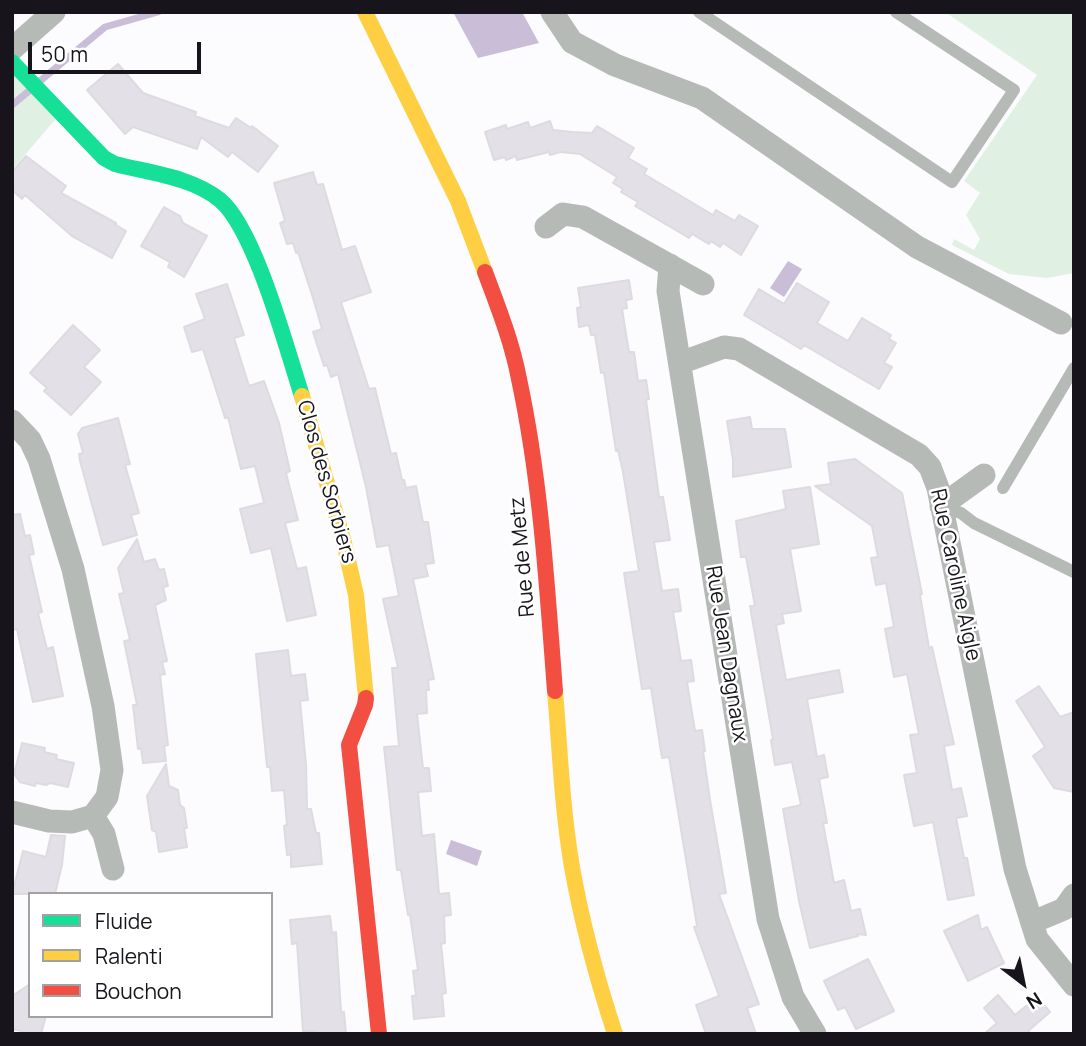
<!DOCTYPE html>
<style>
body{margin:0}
#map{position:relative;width:1086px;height:1046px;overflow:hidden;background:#fcfbfe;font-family:Manrope,sans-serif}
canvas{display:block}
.frame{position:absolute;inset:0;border:14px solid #17141b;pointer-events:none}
.legend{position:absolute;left:28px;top:892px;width:245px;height:126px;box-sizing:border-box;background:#fff;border:2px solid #a2a1a4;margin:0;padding:9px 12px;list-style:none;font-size:21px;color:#17141b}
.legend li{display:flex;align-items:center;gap:14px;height:35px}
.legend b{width:35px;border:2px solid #a2a1a4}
.north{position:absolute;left:988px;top:948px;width:70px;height:70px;-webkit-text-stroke:5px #fff;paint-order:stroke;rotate:148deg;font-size:19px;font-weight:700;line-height:28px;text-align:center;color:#17141b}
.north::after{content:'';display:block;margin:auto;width:24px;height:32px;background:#17141b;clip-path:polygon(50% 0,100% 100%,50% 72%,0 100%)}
.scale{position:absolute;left:28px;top:42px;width:173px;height:32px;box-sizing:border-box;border:4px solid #17141b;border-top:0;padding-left:9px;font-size:21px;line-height:24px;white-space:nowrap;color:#17141b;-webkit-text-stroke:5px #fff;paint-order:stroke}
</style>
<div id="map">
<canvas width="1086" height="1046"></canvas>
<div class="frame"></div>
<ul class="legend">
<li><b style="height:9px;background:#16e098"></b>Fluide</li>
<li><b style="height:9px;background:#ffcf43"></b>Ralenti</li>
<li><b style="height:9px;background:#f24e42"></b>Bouchon</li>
</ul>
<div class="north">N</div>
<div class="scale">50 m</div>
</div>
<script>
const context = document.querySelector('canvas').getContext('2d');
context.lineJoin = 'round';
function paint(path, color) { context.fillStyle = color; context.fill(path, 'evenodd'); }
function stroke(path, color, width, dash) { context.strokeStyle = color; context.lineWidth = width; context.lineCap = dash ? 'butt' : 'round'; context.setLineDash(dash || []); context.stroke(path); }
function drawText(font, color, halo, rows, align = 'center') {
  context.font = font + ' Manrope,sans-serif'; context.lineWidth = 5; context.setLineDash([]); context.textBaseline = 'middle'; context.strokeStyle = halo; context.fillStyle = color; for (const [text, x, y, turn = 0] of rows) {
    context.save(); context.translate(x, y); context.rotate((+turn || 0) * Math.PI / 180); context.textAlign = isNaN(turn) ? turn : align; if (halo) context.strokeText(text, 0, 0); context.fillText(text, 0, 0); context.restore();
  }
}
paint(new Path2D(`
 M945 12H1074V273L1047 278 1009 274 952 245 954 239 974 250 980 239 966 215 980 193 964 181 1037 75Z
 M12 62 60 114 12 170Z`), '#e0f1e4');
paint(new Path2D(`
 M453 12H522L539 43 478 58Z
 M788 261 802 269 784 297 770 288Z
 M451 840 482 851 477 866 446 854Z`), '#c9bdd8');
stroke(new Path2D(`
 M40 81 105 27 158 12
 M12 105 29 91`), '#c9bdd8', 7);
const building = new Path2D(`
 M118 64 143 93 196 112 195 116 229 128 236 118 251 128 252 126 278 146 258 172 232 152 228 157 201 137 197 149 133 127 125 134 87 90Z
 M550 121 553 130 572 132 592 133 597 126 634 148 628 158 647 169 644 174 713 215 716 210 735 221 739 215 758 226 741 255 723 243 720 247 711 241 709 244 692 234 689 238 635 206 638 202 621 192 623 189 613 183 617 177 580 154 560 152 550 155 549 152 517 160 516 156 506 160 505 157 494 160 485 132 506 125 507 129 528 122 530 128Z
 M26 156 66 186 61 193 116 223V225L126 231 112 258 72 236 25 195 22 199 12 190V172Z
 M313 172 317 185 323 184 342 250 355 246 371 292 341 302 369 389 375 388 391 454 396 453 402 480H404L406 488 416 486 423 522H428L434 563 425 564 428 576 413 579 434 679 428 680 429 690H426L427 713 417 714 423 768H429L431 791 418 792 422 836 434 834 439 894 449 893 451 915 444 916 445 943 441 944 446 993 442 994 444 1016 414 1019 412 996H416L413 971 418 970 410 915H408L401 870H397L384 747 399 746 392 668H398L383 599 399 596 389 545 377 547 366 487 338 374 331 377 327 365 324 366 313 332 322 329 313 298 298 252 296 253 293 243 287 244 280 223 285 221 274 183Z
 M164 207 180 216 183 223 207 236 184 277 168 267 170 262 141 246Z
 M629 280 632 299 626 300 627 308 622 309 629 352H634L638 381 646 380 649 399 646 400 659 497H663L670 540 654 542 662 591 678 589 681 611 673 612 681 661 691 660 694 681 687 682 695 731 702 730 705 751H703L710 800 726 893 719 894 759 1004 747 1008 756 1034H706L696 1005 719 996 694 927 697 926 669 757 662 758 651 688 642 689 624 573 639 571 623 472 618 450 616 451 604 372 601 373 595 335H591L589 325 579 327 577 308 581 307 578 288Z
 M797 283 829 302 817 323 848 341 862 318 891 335 889 339 896 343 884 363 892 367 879 389 804 345 801 349 744 315 759 289 784 304Z
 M227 284 244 335 234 338 249 386 264 381 279 423 290 471 286 473 298 520 285 523 297 569 306 567 316 615 287 621 271 548 251 553 240 509 264 503 255 466 241 469 228 417 225 418 203 349 192 352 184 327 205 319 196 294Z
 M73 325 100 350 84 367 101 382 71 415 44 391 47 388 30 373Z
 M750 417 752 429H785L791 467 733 477V460L727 421Z
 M118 418 130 464 125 465 139 513 131 515 137 535 103 545 80 461 79 454 83 453 78 434 82 428Z
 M855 459 902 493 922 594 920 595 929 648 932 647 954 744 944 746 952 790 961 788 967 816 956 818 964 858H967L974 895 948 900 933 822 914 826 904 775 917 773 910 735 919 734 907 674 894 677 885 629 894 627 886 583 876 585 871 558 878 557 872 526 815 486 831 484 828 463Z
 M810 487 819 544 790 549 801 611 782 614 784 623 776 625 786 680 839 670 843 692 807 699 817 757 824 755 828 777 819 779 827 823H823L834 883 844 880 851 911 860 909 866 935 857 934 858 936 810 948 799 901 783 809 801 805 792 762 775 765 771 740 773 739 750 606H755L746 557H741L736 521 786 509 783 491Z
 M20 514 25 536 30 535 34 554 29 555 42 612 38 613 47 649 53 647 63 696 33 702 17 629 12 630V515Z
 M137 539 144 562 155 559 159 570 164 569 168 586 163 587 166 600 155 605 167 661 162 662 165 674 160 675 168 745 164 746 166 761 143 763 141 748 138 749 133 705H137L124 641 130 640 119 594 124 593 118 568Z
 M288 650 291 676 305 674 308 700 300 701 306 764 307 809H311L316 833H319L322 864 291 867V854L287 855 284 826 287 825 284 790 272 791 270 767H267L256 654Z
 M1039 686 1060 717 1074 712V792L1054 788 1033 756 1045 747 1016 701Z
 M22 743 45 748 44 752 57 755 56 759 74 763 68 787 50 783 46 785 36 783 35 786 20 782 14 774Z
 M166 764 169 786 178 790 180 805 184 808 187 828H184L187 847 159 852 156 832 152 830 147 796Z
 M51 835 65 836 62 865 55 894H12L23 851 46 857Z
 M978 915 981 930 987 927 1004 963 968 981 944 931Z
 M330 916 332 933 336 932 341 1012H344L346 1034H316V1031H303L297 943 292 944 290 920Z
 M868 959 894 1011 856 1029 845 1007 838 1010 824 981Z
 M30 984V1016H46L41 1034H21L22 1031 12 1029V996Z
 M998 995 1015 1015 1037 997 1050 1012 1028 1031 1031 1034H984L997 1023 984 1008Z`);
paint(building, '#e3e0e7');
stroke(building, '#dddbe0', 2);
stroke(new Path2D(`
 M699 12 952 182 1014 90 896 12
 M1003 488 1074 368
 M941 506 961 513 974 523 1074 572`), '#b6bab7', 12);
stroke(new Path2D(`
 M552 12 572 42 615 65 702 98 917 247 1061 323
 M12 49 54 12
 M546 227 563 214 583 217 703 284
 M670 265 668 291 768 919 793 997 815 1034
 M680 363 724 347 739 349 919 455 930 467 938 488 1015 869 1037 939 1074 985
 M12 421 30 440 39 459 73 569 103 706 112 770 107 797 93 816 72 822 49 821 12 812
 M941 506 984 475
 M93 816 104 834 113 869
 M1033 922 1064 909 1074 895`), '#b6bab7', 23);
stroke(new Path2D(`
 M12 62 104 158 115 164C150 173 192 177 220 200 255 229 287 350 302 396`), '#16e098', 16);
stroke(new Path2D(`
 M365 12 458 201 485 272
 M302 396 344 543 356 595 366 698
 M555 691C560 750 562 809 572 867 582 924 597 979 615 1034`), '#ffcf43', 16);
stroke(new Path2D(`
 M485 272C498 307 512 342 519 379 541 482 547 586 555 691
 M366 698 365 705 349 745 379 1034`), '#f24e42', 16);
drawText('21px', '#17141b', '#fff', [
 ["Clos des Sorbiers",326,482,74],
 ["Rue de Metz",523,557,-95],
 ["Rue Caroline Aigle",955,575,78],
 ["Rue Jean Dagnaux",726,654,81]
]);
</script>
